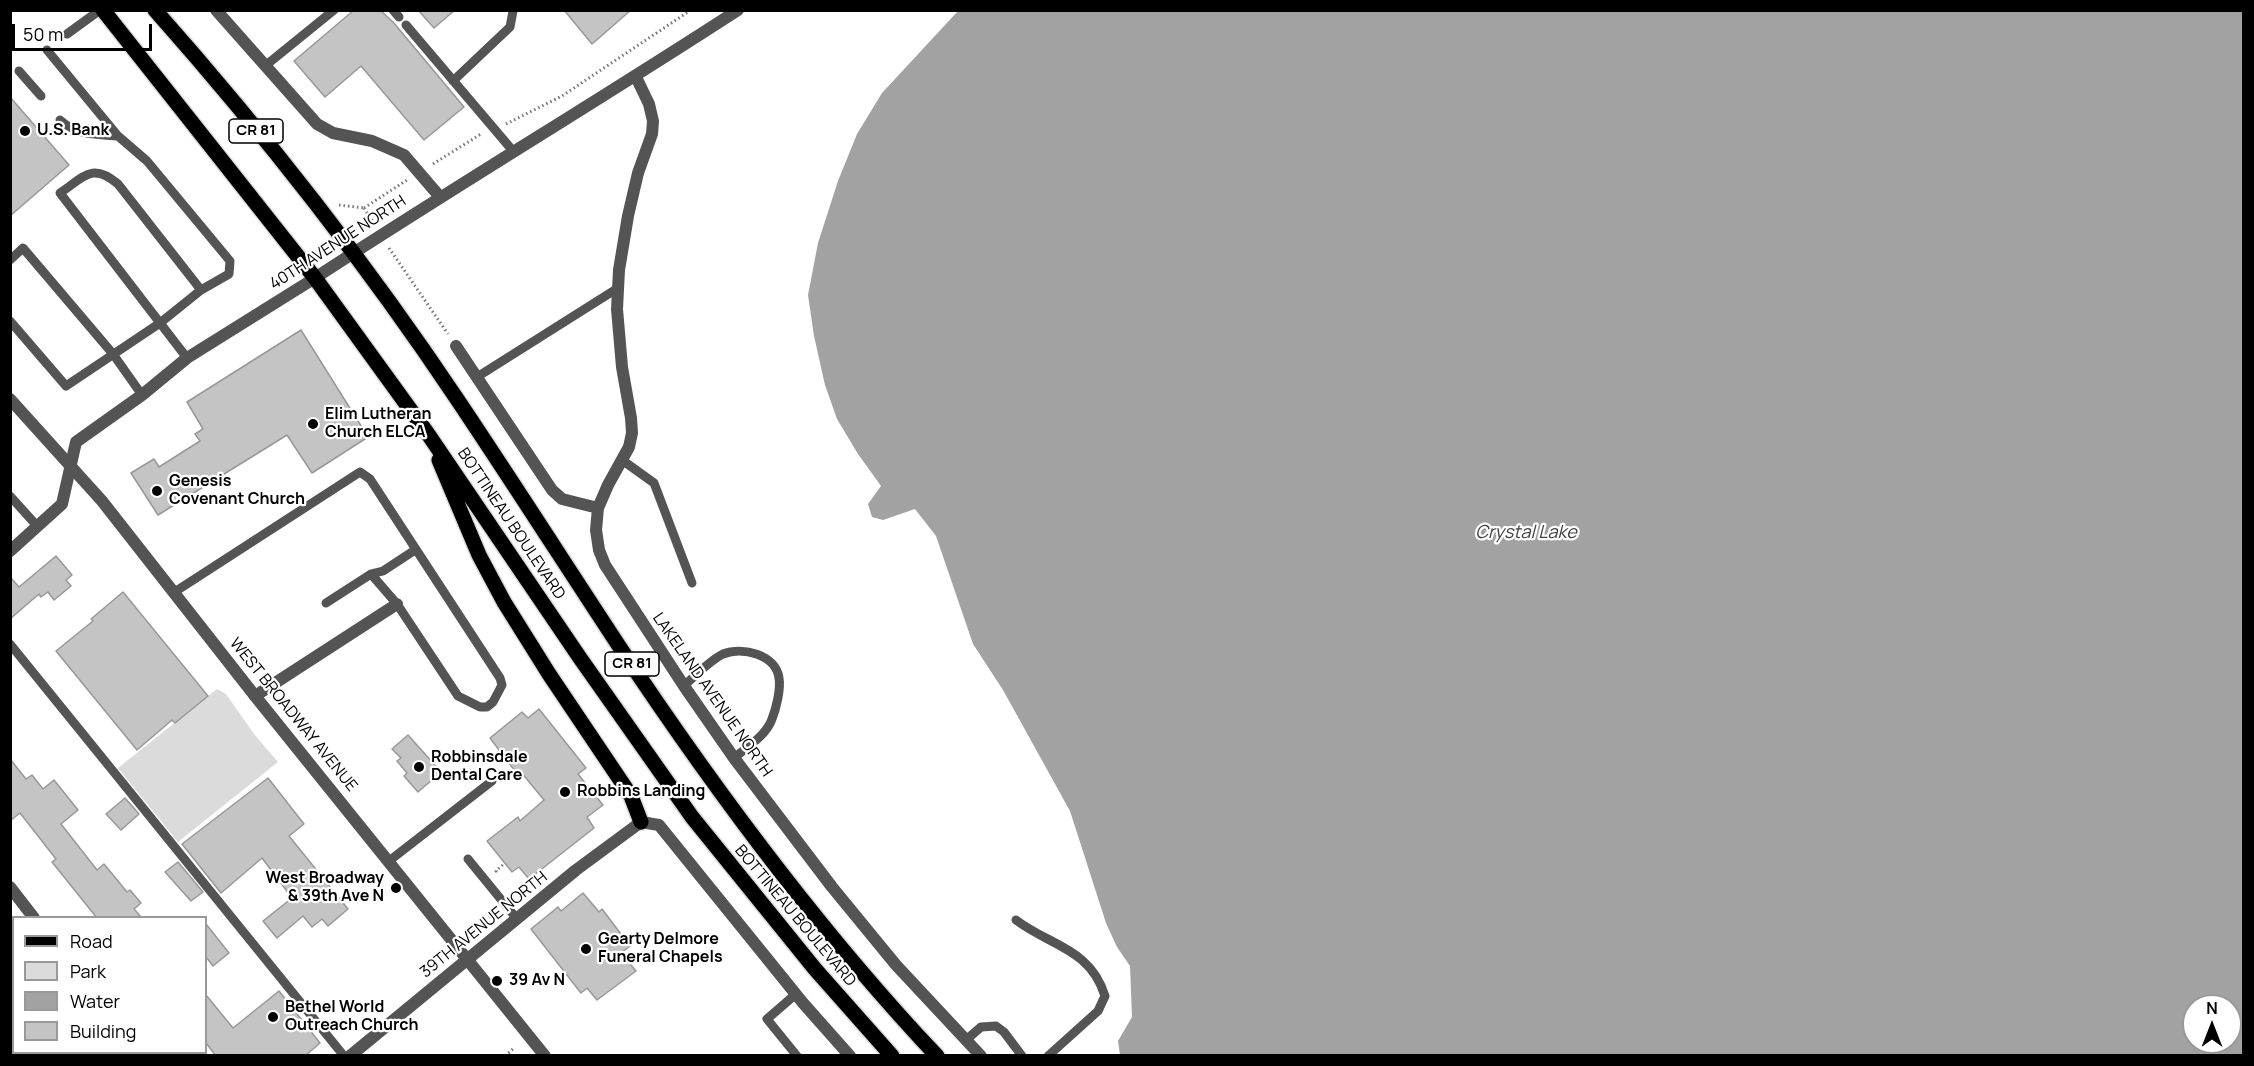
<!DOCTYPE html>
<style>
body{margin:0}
#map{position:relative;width:2254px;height:1066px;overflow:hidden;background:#fff;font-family:Manrope,sans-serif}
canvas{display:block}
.frame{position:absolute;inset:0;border:12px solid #000;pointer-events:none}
.legend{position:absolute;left:12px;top:916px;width:195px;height:138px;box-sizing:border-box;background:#fff;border:2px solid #999;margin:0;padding:8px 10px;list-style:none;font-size:18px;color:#000}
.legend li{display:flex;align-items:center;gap:12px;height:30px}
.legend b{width:30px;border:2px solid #999}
.north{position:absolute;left:2182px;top:994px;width:60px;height:60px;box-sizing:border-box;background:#fff;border:2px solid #999;border-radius:50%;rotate:0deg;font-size:16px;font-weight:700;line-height:24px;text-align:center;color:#000}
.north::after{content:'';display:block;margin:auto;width:21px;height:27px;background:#000;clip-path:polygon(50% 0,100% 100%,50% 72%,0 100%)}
.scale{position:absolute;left:12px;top:24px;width:140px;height:27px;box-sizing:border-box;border:3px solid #000;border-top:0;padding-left:8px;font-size:18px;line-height:21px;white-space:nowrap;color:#000;-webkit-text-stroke:4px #fff;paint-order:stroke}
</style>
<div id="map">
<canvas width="2254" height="1066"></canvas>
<div class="frame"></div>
<ul class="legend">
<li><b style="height:8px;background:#000"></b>Road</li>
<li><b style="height:16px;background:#dbdbdb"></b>Park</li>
<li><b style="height:16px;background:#a2a2a2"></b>Water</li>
<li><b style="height:16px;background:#c4c4c4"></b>Building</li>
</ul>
<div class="north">N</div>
<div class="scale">50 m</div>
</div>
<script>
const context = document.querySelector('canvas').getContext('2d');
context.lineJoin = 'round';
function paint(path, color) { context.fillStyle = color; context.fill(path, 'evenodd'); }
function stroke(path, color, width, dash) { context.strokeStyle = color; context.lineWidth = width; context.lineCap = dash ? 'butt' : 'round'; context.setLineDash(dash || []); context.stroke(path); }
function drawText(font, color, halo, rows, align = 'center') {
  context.font = font + ' Manrope,sans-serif'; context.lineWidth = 4.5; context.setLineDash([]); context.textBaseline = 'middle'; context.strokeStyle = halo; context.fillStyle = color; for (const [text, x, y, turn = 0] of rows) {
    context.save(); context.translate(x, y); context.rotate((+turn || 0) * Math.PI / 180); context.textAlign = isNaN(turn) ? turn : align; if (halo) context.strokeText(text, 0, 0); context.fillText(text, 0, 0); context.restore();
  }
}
paint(new Path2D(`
 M217 689 226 694 254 734 278 762 178 842 118 768Z`), '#dbdbdb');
paint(new Path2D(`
 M958 11H2243V1055H1120L1118 1041 1132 1017 1130 966 1117 947 1106 923 1070 811 1003 690 973 644 936 536 915 509 883 520 872 517 868 504 881 486 858 454 837 419 825 385 814 336 808 295 818 243 838 181 857 134 882 93ZM2194 1006H2230V1042H2194Z`), '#a2a2a2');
const building = new Path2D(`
 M354 10H380L393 22 464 107 424 140 361 66 325 97 294 61Z
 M418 10H455L434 28Z
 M564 10H631L592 44Z
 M10 97 69 165 10 216Z
 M301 330 368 437 312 473 287 435 158 515 131 473 154 459 159 467 200 441 195 434 203 429 187 402Z
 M56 556 72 575 66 580 71 586 54 600 48 592 41 597 39 594 10 619V577L19 587Z
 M123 592 208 696 175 723 172 720 137 750 56 651 93 621 91 619Z
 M539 709 586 768 578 774 603 805 587 817 594 828 529 879 519 867 512 872 487 841 518 817 520 821 544 800 521 772 518 775 490 738 522 712 528 718Z
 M408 735 441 772 418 792 404 776 407 773 397 761 401 758 392 749Z
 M10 759 26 779 32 775 43 789 54 780 78 810 61 824 97 870 104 864 127 892 130 890 141 903 134 909 142 918H97L52 862 56 859 20 813 10 821Z
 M268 778 304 824 289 836 348 909 328 926 322 919 312 927 303 916 277 938 263 921 292 898 262 858 221 893 182 844Z
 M125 798 139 814 121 830 106 814Z
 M178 862 203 892 191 901 165 872Z
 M583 893 599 912 602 909 630 946 621 953 636 971 597 1000 587 988 581 993 531 929 558 907 561 911Z
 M206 924 229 953 213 966 206 957Z
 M279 991 320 1043 305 1056H216L206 1043V995L233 1028Z`);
paint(building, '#c4c4c4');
stroke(building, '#989898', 1.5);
const primary = new Path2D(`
 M103 10 315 278 428 434 580 658 692 817 815 969 892 1056
 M155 10C264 133 366 263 457 399 512 481 565 564 619 646 714 789 819 931 937 1056
 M439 460 479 555 504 602 549 674 631 796 641 822`);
stroke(primary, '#dbdbdb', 18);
stroke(new Path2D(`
 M506 124 562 96 691 10
 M433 164 481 134
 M339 205 364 208
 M364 208 407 180
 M364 208 373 222
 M389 248 448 334
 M497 872 496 871 505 863
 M471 931 495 913
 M505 1056 513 1049`), '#767676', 3, [1.5, 3]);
stroke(new Path2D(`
 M393 10 399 17
 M406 25 513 151
 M67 34 100 10
 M47 50 118 136 147 161 230 261 229 274 201 290 118 184C92 162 84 177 60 193L187 358
 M265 66 334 10
 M19 71 41 96
 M453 81 510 27 513 11
 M60 120C78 136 95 134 118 136
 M10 260 23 248 113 354 142 395
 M10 321 66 386 160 323 201 290
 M477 377 618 288
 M622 460 654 483 692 583
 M10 496 38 527
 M173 593 360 472 370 479 500 678 502 685 493 702 487 707H480L458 696 397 604 371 574
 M326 603 371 574 383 571 415 550
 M10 644 344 1056
 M684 686C695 676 709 661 723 654 743 646 776 655 779 678 781 689 776 709 772 719 766 736 747 747 734 758
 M468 859 517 919
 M389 861 492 781
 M1016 920C1050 946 1090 948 1105 996L1098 1011 1048 1056
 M796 994 767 1019 797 1056
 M966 1040 981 1027 996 1026 1004 1032 1022 1056`), '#545454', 9);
stroke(new Path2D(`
 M216 10 317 124 333 133 372 141 404 155 440 197
 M456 346 552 490 562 499 598 508 596 530 599 550 605 565 684 686 734 758 832 887 896 965 981 1056
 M598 508 608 485 629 447 632 433 631 418 622 367 617 309 619 270 628 216 638 173 652 134 653 121 649 104 636 77
 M10 551 62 504 76 442 142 395 187 358 315 278
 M255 696 397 604
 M10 887 34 918
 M10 1041 14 1038
 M143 1052 146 1056
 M350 1056 576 870 641 822 659 825 803 1003 850 1056`), '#545454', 12);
stroke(new Path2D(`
 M315 278C454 187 598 101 738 10
 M10 399 102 501 255 696 545 1056`), '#545454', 12);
stroke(primary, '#000', 15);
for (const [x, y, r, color] of [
 [25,131,6,"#000"],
 [313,424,6,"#000"],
 [157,491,6,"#000"],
 [419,767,6,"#000"],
 [565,792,6,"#000"],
 [396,888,6,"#000"],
 [586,949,6,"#000"],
 [497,981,6,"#000"],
 [273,1017,6,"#000"]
]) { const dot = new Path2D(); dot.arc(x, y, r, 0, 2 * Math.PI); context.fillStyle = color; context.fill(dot); stroke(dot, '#fff', 2); }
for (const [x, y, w] of [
 [256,131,54],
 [632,664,54]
]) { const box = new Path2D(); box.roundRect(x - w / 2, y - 12, w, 24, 4.5); context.fillStyle = '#fff'; context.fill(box); stroke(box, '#000', 1.5); }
drawText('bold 15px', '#000', null, [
 ["CR 81",256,131],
 ["CR 81",632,664]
]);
drawText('bold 16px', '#000', '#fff', [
 ["U.S. Bank",37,131],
 ["Elim Lutheran",325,415],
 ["Church ELCA",325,433],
 ["Genesis",169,482],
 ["Covenant Church",169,500],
 ["Robbinsdale",431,758],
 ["Dental Care",431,776],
 ["Robbins Landing",577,792],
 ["West Broadway",384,879,"right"],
 ["& 39th Ave N",384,897,"right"],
 ["Gearty Delmore",598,940],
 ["Funeral Chapels",598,958],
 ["39 Av N",509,981],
 ["Bethel World",285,1008],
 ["Outreach Church",285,1026]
], 'left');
drawText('16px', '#000', '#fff', [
 ["40TH AVENUE NORTH",338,243,-33],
 ["BOTTINEAU BOULEVARD",511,524,56],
 ["LAKELAND AVENUE NORTH",712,695,55],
 ["WEST BROADWAY AVENUE",293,715,51],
 ["BOTTINEAU BOULEVARD",795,916,50],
 ["39TH AVENUE NORTH",484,925,-39]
]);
drawText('italic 18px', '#434343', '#fff', [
 ["Crystal Lake",1526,533]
]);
</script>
